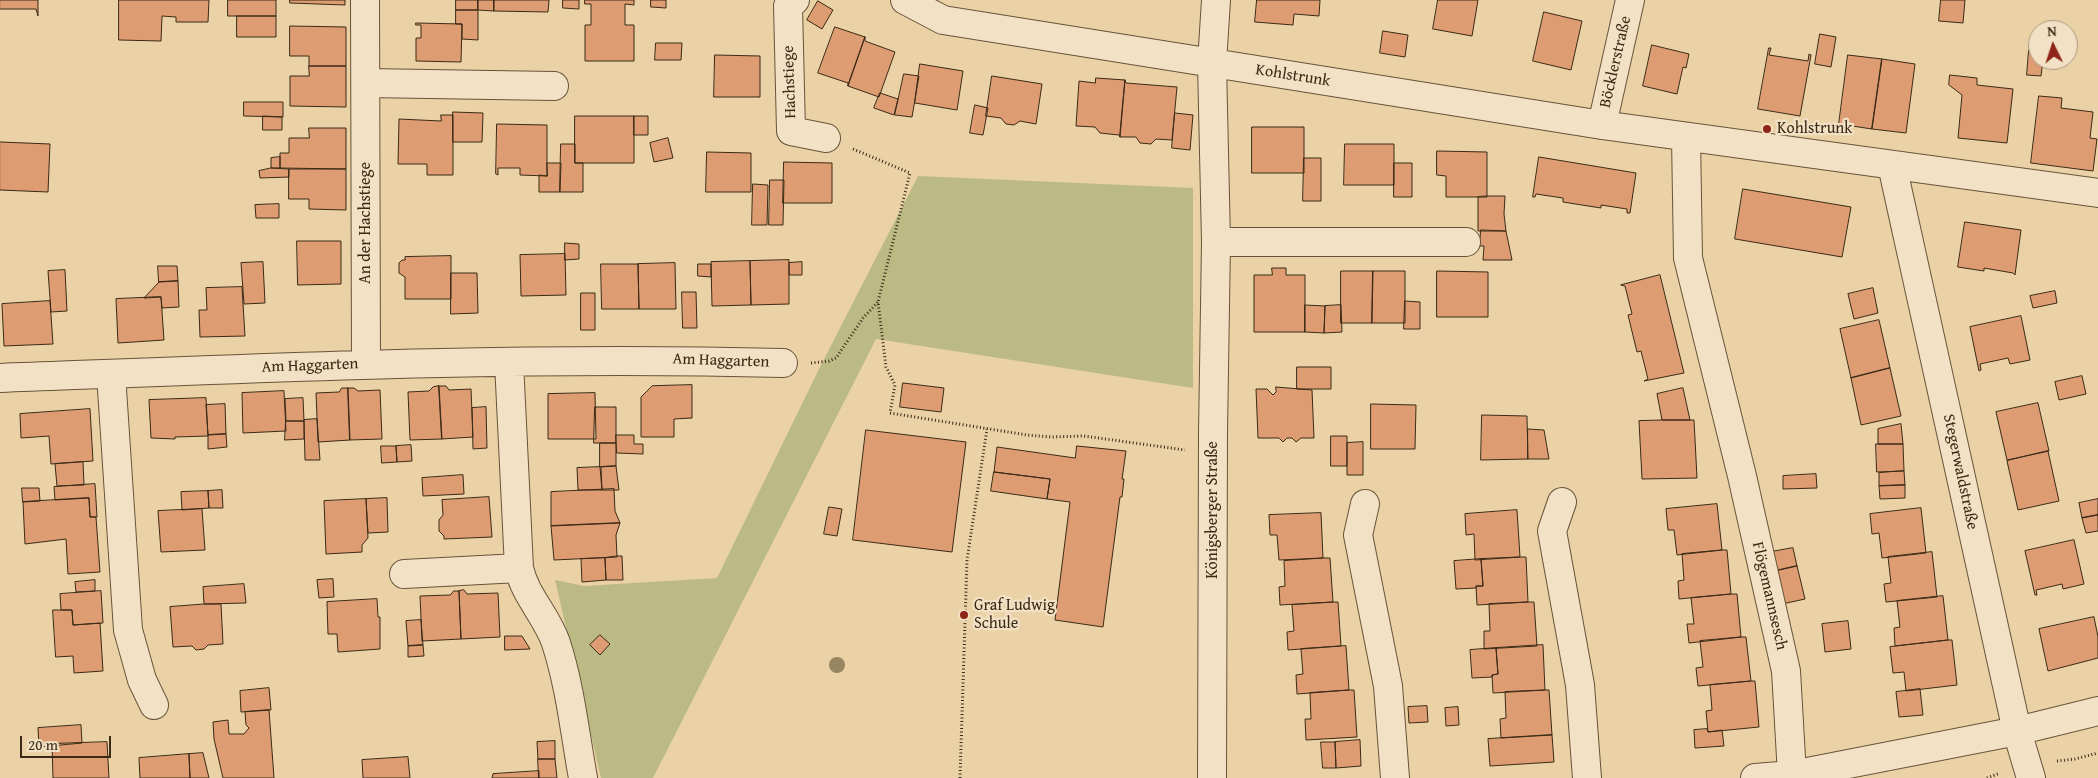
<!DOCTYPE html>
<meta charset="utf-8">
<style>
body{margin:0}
#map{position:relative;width:2098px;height:778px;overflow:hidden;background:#ebd1a6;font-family:"Gentium Book Plus",serif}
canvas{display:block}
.north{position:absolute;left:2028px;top:20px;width:50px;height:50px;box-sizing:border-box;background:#f2e1c5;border:1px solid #a9987f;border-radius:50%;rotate:356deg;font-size:14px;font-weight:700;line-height:20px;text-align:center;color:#3b2a15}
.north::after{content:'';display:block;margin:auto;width:18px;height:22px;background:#8f2418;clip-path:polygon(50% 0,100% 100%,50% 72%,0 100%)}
.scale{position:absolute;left:20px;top:736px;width:91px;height:22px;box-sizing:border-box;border:2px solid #3b2a15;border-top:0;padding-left:6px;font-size:15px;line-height:18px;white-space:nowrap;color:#3b2a15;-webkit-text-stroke:4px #f2e1c5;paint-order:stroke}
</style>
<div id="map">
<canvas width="2098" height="778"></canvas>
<div class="north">N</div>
<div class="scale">20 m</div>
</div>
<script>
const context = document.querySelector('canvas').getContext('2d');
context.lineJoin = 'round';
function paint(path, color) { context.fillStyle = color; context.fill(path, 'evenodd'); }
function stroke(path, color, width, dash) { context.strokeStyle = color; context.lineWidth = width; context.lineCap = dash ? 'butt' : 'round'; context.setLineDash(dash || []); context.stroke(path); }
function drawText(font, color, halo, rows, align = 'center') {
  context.font = font + ' "Gentium Book Plus",serif'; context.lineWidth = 4.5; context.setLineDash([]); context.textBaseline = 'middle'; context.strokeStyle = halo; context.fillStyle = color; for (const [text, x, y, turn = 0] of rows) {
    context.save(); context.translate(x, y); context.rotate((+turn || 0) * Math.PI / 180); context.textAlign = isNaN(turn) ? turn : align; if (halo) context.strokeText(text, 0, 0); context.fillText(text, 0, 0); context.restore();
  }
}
paint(new Path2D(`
 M918 176 1193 188V388L876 339 653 778H601L555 580 584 586 717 578 820 367Z`), '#bbba84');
const building = new Path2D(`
 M0 0H38V16L36 9H0Z
 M119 0H209L208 22H176V17L162 16 161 41 119 40Z
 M228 0H276V16H228Z
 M290 0H345V5L290 3Z
 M456 0H478V10H456Z
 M478 0H494V11L478 10Z
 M494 0H549L548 12 494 11Z
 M563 0H579V9L563 8Z
 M585 0H634V5L625 4V25H634V61H585V25H591V4H585Z
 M651 0H666V8L651 7Z
 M1257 0H1320L1319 16 1294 14 1293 25 1255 22Z
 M1438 0H1478L1472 36 1433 29Z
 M1941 0H1965L1963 23 1939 21Z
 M818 1 833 10 822 29 807 20Z
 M456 10H478V40L462 39V24H456Z
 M1544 12 1582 21 1571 70 1533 61Z
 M237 16H276V37H237Z
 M416 23 462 24 461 62 416 61V38H421V25H416Z
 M290 26 346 27V66H309V56H290Z
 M835 27 865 37 848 86V83L818 73Z
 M1383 31 1408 35 1405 57 1380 53Z
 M1820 34 1836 37 1831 67 1815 64Z
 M865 37V41L895 52 879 97 848 86Z
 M656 43H682L681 60H655Z
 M1652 45 1689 54 1686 68 1683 67 1677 94 1643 86Z
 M1769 48H1771L1769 55 1808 61 1809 54 1811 55 1800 116 1758 109Z
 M2029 50 2038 51V60H2043L2041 76 2027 75Z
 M715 55 760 56V97H714Z
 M1848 55 1882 59 1872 129 1839 124Z
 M1882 59 1915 64 1906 133 1872 129Z
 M920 64 963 71 957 110 915 103Z
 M309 66H346V107L290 106V76H309Z
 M904 74 919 76 912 117 895 115Z
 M1950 75 1977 78V85L2013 89 2007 143 1958 138 1962 95 1949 85Z
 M992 76 1042 84 1036 124 1020 121 1014 125 1006 124 1001 118 986 116Z
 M1096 78 1125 80 1120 137 1119 135 1100 133 1095 127 1076 126 1079 81 1095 83Z
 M1125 80 1126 83 1177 87 1172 140 1156 139 1151 144 1140 143 1136 137H1120Z
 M880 93 898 99 894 115 874 108Z
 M2039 96 2062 98 2061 108 2093 112 2090 138 2097 139 2093 171 2031 163Z
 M244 102H283V117L244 116Z
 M975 105 988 108 983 135 970 133Z
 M453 112 483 113 482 142H453Z
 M1175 113 1193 115 1190 150 1172 148Z
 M441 115H453V175H427V164H398L399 119 441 121Z
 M263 116 282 117V130H263Z
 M575 116H634V163H575Z
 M634 116H648V135H634Z
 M497 124 547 125V176L520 175V168H498V175L496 174Z
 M1252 127H1304V173H1252Z
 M309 128H346V169L280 168V153H289V138H309Z
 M668 138 673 158 654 162 650 143Z
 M0 142 50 144 48 192 0 190Z
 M561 144H575V163H583V192H560Z
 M1345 144H1394V185H1344Z
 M1437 151 1487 152V197H1446V176L1437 175Z
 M707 152 751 153V192H706Z
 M280 157V168H271V158Z
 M1539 157 1636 173 1630 213H1627V209L1601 205V208L1563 202V198L1536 194 1535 197H1533Z
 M1304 158H1321V201H1303Z
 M784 162 832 163V203H783Z
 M547 163H561L560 192H539V175L547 176Z
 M1394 163H1412V197H1394Z
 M271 168 289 169V177L260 178 259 171Z
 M289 169H346V210L309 209V199H289Z
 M770 180H784L783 225H769Z
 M753 184 768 185 767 225H752Z
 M1743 189 1851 207 1842 257 1735 239Z
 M1487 196H1505L1504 214 1506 231H1478V197Z
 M279 204V218H256L255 205Z
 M1965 222 2021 230 2015 275 2013 273 1984 268V271L1958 267Z
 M1481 230 1506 231 1512 260H1483L1484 246H1480Z
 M297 241H341V284L298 285Z
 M565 243 579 244V259L565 260Z
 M565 254 566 295 521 296 520 255Z
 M451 256V299H405V277L399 273V263L402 260H405V257Z
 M789 260V304L751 305 750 261Z
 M750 261 751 305 712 306 711 262Z
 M263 262 265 303 244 304 241 263Z
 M802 262V275H789V263Z
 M675 263 676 309H639L638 264Z
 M601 264H638L639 309H602Z
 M698 264H711V277L698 276Z
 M158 266H177L178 281 159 282Z
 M1272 268H1286V275H1305V332H1254V275H1272Z
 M65 270 67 311 51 312 48 271Z
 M1341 271H1373L1372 323H1341Z
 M1373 271H1405V323H1372Z
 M1437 271 1488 272V317H1437Z
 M451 273H477L478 313 451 314Z
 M1660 275 1684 373 1644 381 1648 379 1641 351 1637 352 1628 315 1632 314 1625 286 1621 285Z
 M178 281 179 307 162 308 161 297 144 298 159 282Z
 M242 287 245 336 200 337 199 310H207L206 288Z
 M1873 288 1878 313 1854 319 1848 294Z
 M2055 291 2057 303 2033 308 2030 296Z
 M682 292H696L697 328H683Z
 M581 293H595V330H581Z
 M161 297 164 340 118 343 116 299Z
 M50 301 53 344 4 346 2 304Z
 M1405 301 1420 302V329H1404Z
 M1305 305 1325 306 1324 333 1305 332Z
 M1341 305 1342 332 1324 333 1325 306Z
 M2021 316 2030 360 2010 364 2008 358 1980 364 1981 370 1979 371 1970 327Z
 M1879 320 1890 368 1851 378 1840 329Z
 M1297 367H1331V389H1297Z
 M1890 368 1901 416 1861 425 1851 378Z
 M2082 376 2086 394 2059 400 2055 382Z
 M903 383 944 388 941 412 900 407Z
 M692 385V418L674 419V437H641V397L652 386Z
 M439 386 442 439 410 440 408 392 429 391 433 387Z
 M439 386H446L449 390 471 389 473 437 442 439Z
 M1276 387 1312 390 1314 438H1301L1296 442 1292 438H1287L1283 442 1279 438H1258L1256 389H1267L1273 395 1276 392Z
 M342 388H348L350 440 318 442 316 393 339 392Z
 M348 388H354L358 391 380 390 382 439 350 440Z
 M1683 388 1690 420H1662L1657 394Z
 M284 391 286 431 243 433 242 393Z
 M595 393 596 439H548V394Z
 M206 398 208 436 175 437V439L151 438 149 400Z
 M303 398 304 421H286L285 399Z
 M2038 403 2049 451 2007 460 1996 412Z
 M225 404 226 434 208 435 206 405Z
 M1371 404 1416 405 1415 449H1371Z
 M486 407 487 448 473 449 472 408Z
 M595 407H616V443H594Z
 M90 409 93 461 51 464 49 436 21 438 20 414Z
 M1482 415 1527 416 1528 459 1481 460Z
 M317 419 320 460H305L304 420Z
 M1662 420H1694L1697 478 1642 479 1639 421Z
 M286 421H304V439L285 440Z
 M1901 424 1903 444H1878V429Z
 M1528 429 1544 430 1549 459H1528Z
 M866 430 966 442 952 552 853 540Z
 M226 434 227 447 208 449V435Z
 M616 435H634V444H643V454L617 453Z
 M1331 436H1347V466H1331Z
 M1363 442V475H1347V443Z
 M600 443H616V466L600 467Z
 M1876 444H1903L1904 471 1877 472Z
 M411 445 412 461 397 462 396 446Z
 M381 446H396L397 462 382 463Z
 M1077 446 1126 451 1122 479H1124L1122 497H1120L1103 627 1055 620 1070 502 1047 499 1050 479 994 472 997 447 1075 458Z
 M2048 451 2059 501 2018 510 2007 461Z
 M83 462 84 485 57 486 55 464Z
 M616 466 619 490H602L601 467Z
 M600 467 602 490H578L577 468Z
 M1904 471 1905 485 1879 486V473Z
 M994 472 1050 479 1047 499 991 491Z
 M1816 474 1817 488 1783 489V476Z
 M463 475 464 494 423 496 422 478Z
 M95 484 97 517H90L89 498 55 500 54 487Z
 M1905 485V498L1880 499 1879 486Z
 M22 488H39L40 501 23 502Z
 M614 489 615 511 620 523 551 526V492Z
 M222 490 223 508H209L208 491Z
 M208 491 209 508 182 510 181 492Z
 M489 497 492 537 444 539V536L439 531V520L443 515 442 500Z
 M89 498 90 517H96L100 572 68 574 66 539 25 544 23 502Z
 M387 498 388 532 368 533 366 499Z
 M366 499 368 538 362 545V552L326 554 324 501Z
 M2098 499V515L2082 518 2079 503Z
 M1717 504 1722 550 1677 555 1674 530H1668L1666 509Z
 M829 507 842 509 837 536 824 534Z
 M1921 508 1926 553 1882 558 1879 533 1872 534 1870 514Z
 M202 509 205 550 161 552 158 511Z
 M1517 510 1520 557 1475 560 1474 534 1466 535 1465 514Z
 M1321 513 1323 558 1279 560 1277 535H1270L1269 515Z
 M2098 515V531L2086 533 2082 518Z
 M620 523 616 535 617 557 554 560 551 526Z
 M2074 540 2084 584 2063 589 2062 584 2036 590 2037 595H2035L2025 551Z
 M1793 548 1797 566 1775 571 1771 552Z
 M1722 550H1727L1731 594 1679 599 1678 581 1684 580 1682 554Z
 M1932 552 1937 597 1886 602 1884 584 1891 583 1888 557Z
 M617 556H622L623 580H606L605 558Z
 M1520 557H1526L1528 602 1477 605 1476 586H1483L1481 559Z
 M605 558 606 580 582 582 581 559Z
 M1323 558H1330L1333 602 1280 605 1279 587 1285 586 1284 561Z
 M1481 559 1483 586H1476V588L1456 589 1454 561Z
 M1797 566 1805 599 1782 604 1775 571Z
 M333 579 334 597 319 598 317 580Z
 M95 580V591L76 592 75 582Z
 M244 584 246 603 204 604 203 587Z
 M464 590 467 594 498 593 500 637 461 639 459 591Z
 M101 591 103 623 73 625 72 610H61L60 594Z
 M454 591H459L461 639 422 641 420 596 450 595Z
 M1731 594H1737L1741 637 1689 643 1687 624H1694L1691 598Z
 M1943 596 1948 640 1895 646 1894 628 1900 627 1897 601Z
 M377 599 378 617H380V649L338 652 337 634H328L327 602Z
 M1333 602H1338L1341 646 1288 650 1287 632 1294 631 1292 605Z
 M1528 602H1534L1537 646 1484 649V631H1490L1489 604Z
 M204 604H221L223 644 208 645 204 649 196 650 192 646 173 647 170 607Z
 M53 610H72L73 625 100 623 103 671 74 673 73 656 56 657Z
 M2094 617 2098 637V658L2048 671 2039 629Z
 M421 620 423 645 408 646 406 621Z
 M1848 621 1851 649 1825 652 1822 624Z
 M600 635 610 644 600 655 590 645Z
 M505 636H522L530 649 505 650Z
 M1741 637H1746L1751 681 1698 686 1696 668 1703 667 1700 641Z
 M1948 640H1952L1957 685 1906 691 1904 672 1893 673 1890 647Z
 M423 645 424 656 408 657V646Z
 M1543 645 1545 690 1493 693 1492 675 1498 674 1496 648Z
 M1346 646 1349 690 1297 694 1296 675 1303 674 1301 649Z
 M1496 648 1498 674 1492 675V677L1472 678 1470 650Z
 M1751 681H1755L1759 727 1708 732 1706 711 1712 710 1710 685Z
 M269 688 271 710 241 712 240 691Z
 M1920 689 1923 715 1899 717 1896 692Z
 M1349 690H1354L1357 737 1306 740 1305 719H1311L1310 693Z
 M1545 690H1549L1552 735 1501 738 1500 719 1506 718 1505 692Z
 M1427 706 1428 722 1409 723 1408 707Z
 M1458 707 1459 725 1446 726 1445 708Z
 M269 710 274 778H223L214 739 213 722 228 720 229 734H244L249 728 246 725 245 712Z
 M81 725 82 743 39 747 38 728Z
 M1707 729 1708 732 1722 730 1724 746 1695 748 1694 730Z
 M1552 735 1554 762 1490 766 1488 739Z
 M1360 740 1361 766 1336 768 1335 742Z
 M555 741V759H538L537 742Z
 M107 742 109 778H53L52 744Z
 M1321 742H1335L1336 768H1323Z
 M203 753 209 778H190L189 754Z
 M189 754 190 778H140L139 758Z
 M408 757 410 778H363L362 760Z
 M538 759H555L557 778H539Z
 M539 771V778H492L493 774Z`);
paint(building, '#dd9c72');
stroke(building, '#3b2a15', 1);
const minor = new Path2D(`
 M365 0 366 363
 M795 0 788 6 791 131 826 138
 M905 0 943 20 1602 125 2098 193
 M366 83 554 86
 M1602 125 1630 0
 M1686 137 1688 258 1742 476 1786 671 1792 775
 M1892 165 2017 731 2031 778
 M1216 242H1466
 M509 362 519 568C525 596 547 616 556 643 570 686 575 734 583 778
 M111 374 128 630 142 680 154 705
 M0 378C261 368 522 356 783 363
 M1562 502 1552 531 1580 685 1587 778
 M1365 504 1358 535 1388 686 1395 778
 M404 574 519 568
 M1212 778 1213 433 1216 242 1212 63 1216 0
 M1755 778 1792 775 2017 731 2098 711`);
stroke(minor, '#675439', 30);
stroke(new Path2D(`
 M853 149 910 173 878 302
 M811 363 829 361 836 358 863 318 878 302 886 367 895 385 890 413 1027 435 1051 437 1084 436 1185 450
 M2057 761 2075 759 2098 753
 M960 778 967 560 987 429
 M1987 778 2000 773`), '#3b2a15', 3, [1, 2.5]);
stroke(minor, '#f2e1c5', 28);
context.fillStyle = '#988562';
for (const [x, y] of [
 [837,665]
]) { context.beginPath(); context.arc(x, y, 8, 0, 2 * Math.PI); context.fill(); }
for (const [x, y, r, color] of [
 [1767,129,5,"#8f2418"],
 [964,615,5,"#8f2418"]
]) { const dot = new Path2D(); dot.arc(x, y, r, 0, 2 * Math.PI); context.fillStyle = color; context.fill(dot); stroke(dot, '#f2e1c5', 2); }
drawText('16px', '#3b2a15', '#f2e1c5', [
 ["Böcklerstraße",1616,62,-77],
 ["Kohlstrunk",1293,76,9],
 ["Hachstiege",790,82,-92],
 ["An der Hachstiege",366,223,-90],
 ["Am Haggarten",721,361,2],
 ["Am Haggarten",310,366,-2],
 ["Stegerwaldstraße",1960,472,78],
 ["Königsberger Straße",1213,510,-90],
 ["Flögemannsesch",1769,596,77]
]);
drawText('16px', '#3b2a15', '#f2e1c5', [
 ["Kohlstrunk",1777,129],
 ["Graf Ludwig",974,606],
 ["Schule",974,624]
], 'left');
</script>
